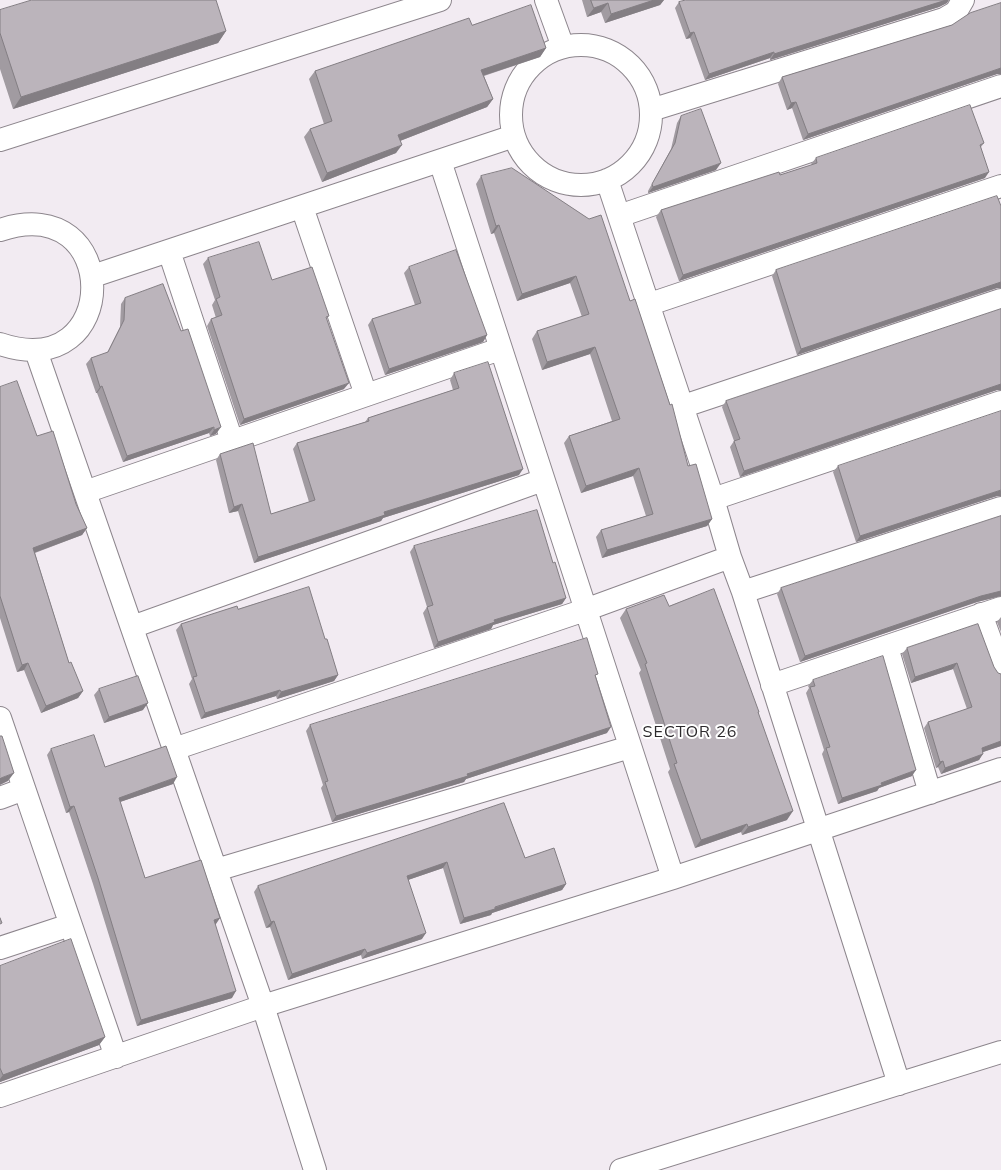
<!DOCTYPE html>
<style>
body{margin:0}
canvas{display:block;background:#f2ebf2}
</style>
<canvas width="1001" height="1170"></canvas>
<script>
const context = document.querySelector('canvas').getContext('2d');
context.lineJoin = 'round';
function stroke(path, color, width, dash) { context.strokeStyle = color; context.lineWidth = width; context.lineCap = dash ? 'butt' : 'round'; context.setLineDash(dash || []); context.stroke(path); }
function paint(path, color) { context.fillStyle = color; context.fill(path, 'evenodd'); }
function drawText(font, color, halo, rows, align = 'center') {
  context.font = font + ' Mulish,sans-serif'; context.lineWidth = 4; context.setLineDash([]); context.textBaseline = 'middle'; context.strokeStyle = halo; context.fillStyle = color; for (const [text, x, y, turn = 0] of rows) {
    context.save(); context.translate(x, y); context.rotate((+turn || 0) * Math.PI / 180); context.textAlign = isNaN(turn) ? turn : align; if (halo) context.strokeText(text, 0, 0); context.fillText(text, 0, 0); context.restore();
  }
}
const street = new Path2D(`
 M546 0 563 47
 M511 115a70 70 0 1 1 140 0a70 70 0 1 1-140 0Z
 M651 110 944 19 956 12 963 0
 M0 140 440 0
 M440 161 673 878
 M607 180 713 499 730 557 743 592 899 1084
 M302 207 366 395
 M619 216 1001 86
 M0 230C123 189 123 386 0 344
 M169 251 232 441
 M93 276 514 136
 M647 305 1001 186
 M36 351 263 1006 315 1170
 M681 407 1001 300
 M85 492 500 349
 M713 499 1001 402
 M743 592 1001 508
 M981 614 1001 669
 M132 627 543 480
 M887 647 930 793
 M772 685 1001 608
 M0 718 116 1057
 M174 749 585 610 730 557
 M0 798 24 789
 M216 870 630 747
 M0 948 70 925
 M0 1096 263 1006 673 878 1001 769
 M621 1170 1001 1052`);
stroke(street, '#8d868d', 24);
stroke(street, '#fff', 22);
paint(new Path2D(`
 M582 0H664L660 5 605 23 601 12 587 17Z
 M679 2 947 3 939 7 770 60V58L705 80 690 38 686 39 675 8Z
 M1001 3V74H997L803 140 792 108 787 110 778 84 782 77 952 25Z
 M0 10 226 31 218 43 13 109 0 69Z
 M472 25 546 48 540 57 484 76 493 99 487 107 400 141 396 153 322 182 304 137 310 129 324 124 309 79 315 71Z
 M681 116 716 170 648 193V191L671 149 677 123Z
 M984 143 981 147 985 178 679 281 656 217 661 210 780 175 812 165 811 164 816 158Z
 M481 176 630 301 688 466 712 519 707 526 602 558 596 537 601 530 646 516 633 476 581 493 564 443 569 436 612 421 590 354 542 370 532 339 537 331 582 317 570 283 517 301 494 233 491 234 476 184Z
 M1001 206V288H997L797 355 772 276 776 270Z
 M208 258 272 280 327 320 344 389 240 425 207 326 211 319 216 318 212 305 215 300 203 264Z
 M409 267 487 335 483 342 385 375 368 325 372 319 415 305 404 273Z
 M163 284 216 434 210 436 209 433 123 462 97 393H96L86 364 91 358 107 353 120 327 121 304 125 298Z
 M1001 309V390H997L740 477 730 447 734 441 722 407 726 401Z
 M454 373 519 475 383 518 381 521 254 563 238 511 229 513 216 460 220 454 271 514 309 502 293 449 297 443 365 422 368 418 453 390 450 380Z
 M0 387 37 436 76 504 87 528 82 535 35 553 69 663 83 691 78 698 41 713 24 670 17 672 0 618Z
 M838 466 997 496 856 542 833 472Z
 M1001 516V596L977 602 800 662 777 594 781 588Z
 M414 546 553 563 566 598 562 604 493 625 491 629 434 648 423 613 427 607 410 552Z
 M669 606 759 712 758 713 787 820 742 835 741 832 695 848 668 772 670 769 639 673 641 670 620 618 626 609Z
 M238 609 325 639 338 675 334 681 277 699 276 696 201 719 189 684 192 679 176 630 181 624Z
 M1001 617V632L997 622Z
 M978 624 1001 746 983 752 979 760 941 774 938 767 936 768 924 728 928 722 967 709 953 669 911 683 902 654 907 648Z
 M595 677 607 733 466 779 464 782 332 822 321 788 323 785 306 731 310 725Z
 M813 680 912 776 879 788 877 791 838 804 822 754 824 750 806 693 809 688 808 686Z
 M99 689 143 710 104 723 94 695Z
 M51 749 105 767 173 784 120 802 145 878 216 924 215 925 232 998 137 1026 93 884 69 812 66 813 47 755Z
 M504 803 525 858 566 884 562 890 492 913 491 915 460 924 443 868 408 880 422 939 362 959 361 955 288 980 270 927 266 928 254 892 258 886Z
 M0 966 105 1037 99 1045 0 1082Z`), '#a19ba1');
paint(new Path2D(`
 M654 0H664L660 5 605 23 611 14Z
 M945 0H949L947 3 939 7 770 60 774 54Z
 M608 3 601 12 587 17 594 8Z
 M226 31 218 43 13 109 21 97Z
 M694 32 690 38 686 39 690 33Z
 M546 48 540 57 476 78 481 70Z
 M774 52 770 58 705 80 709 74Z
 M1001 68V74H997L803 140 808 134Z
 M493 99 487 107 392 144 398 135Z
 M796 102 792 108 787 110 791 103Z
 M402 145 396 153 322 182 327 173Z
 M721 163 716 170 648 193 653 187Z
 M989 172 985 178 679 281 683 275Z
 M499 225 494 233 491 234 496 226Z
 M576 276 570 283 517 301 522 294Z
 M1001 282V288H997L797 355 801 349Z
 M487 335 483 342 385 375 389 369Z
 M595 347 590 354 542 370 547 362Z
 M349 383 344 389 240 425 244 419Z
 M1001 384V390H997L740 477 744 471Z
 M102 386 97 393H96L100 387Z
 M214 427 209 433 123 462 127 456Z
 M221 427 216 434 210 436 214 430Z
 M639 468 633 476 581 493 586 486Z
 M523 469 519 475 383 518 381 521 254 563 258 557 384 512Z
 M1001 490V496H997L856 542 860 536Z
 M242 504 238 511 229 513 234 507Z
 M712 519 707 526 602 558 607 550Z
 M87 528 82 535 28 555 33 548Z
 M1001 591V596L977 602 800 662 805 656 981 596Z
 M566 598 562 604 493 625 491 629 434 648 438 642 494 620Z
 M28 663 24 670 17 672 22 665Z
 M957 663 953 669 911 683 915 677Z
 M338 675 334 681 277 699 281 692Z
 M280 690 276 696 201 719 205 713Z
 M83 691 78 698 41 713 46 706Z
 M148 703 143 710 104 723 109 717Z
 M611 727 607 733 466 779 464 782 332 822 336 816Z
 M1001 741V746L977 754 982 748Z
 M983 754 979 760 941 774 945 768Z
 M943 761 938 767 936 768 940 762Z
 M916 770 912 776 879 788 877 791 838 804 842 798Z
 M14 773 8 781 0 785V779L1 778Z
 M177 777 173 784 114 804 119 798Z
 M74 806 69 812 66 813 70 807Z
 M793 811 787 820 742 835 748 827Z
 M747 824 741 832 695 848 701 840Z
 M447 862 443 868 402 882 407 876Z
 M566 884 562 890 492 913 491 915 460 924 464 918Z
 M220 918 216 924 209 927 214 920Z
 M274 921 270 927 266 928 271 922Z
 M426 933 422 939 362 959 367 953Z
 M365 949 361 955 288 980 292 974Z
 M236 991 232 998 137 1026 141 1020Z
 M105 1037 99 1045 0 1082V1079L3 1075Z`), '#837e83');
const building = new Path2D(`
 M32 0H216L226 31 21 97 0 33V10Z
 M591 0H654L611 14 608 3 594 8Z
 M686 0H945L943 1 774 54V52L709 74 694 32 690 33 679 2Z
 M1001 3V68L808 134 796 102 791 103 782 77 952 25 970 13Z
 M531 5 546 48 481 70 493 99 398 135 402 145 327 173 310 129 332 121 315 71 469 18 472 25Z
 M970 105 984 143 980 145 989 172 683 275 661 210 779 172 780 175 817 163 816 158Z
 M701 109 721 163 653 187 652 184 675 143 681 116Z
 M512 168 589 219 601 215 630 301 635 299 670 405 672 404 688 466 696 464 712 519 607 550 601 530 653 514 639 468 586 486 569 436 620 419 595 347 547 362 537 331 589 314 576 276 522 294 499 225 496 226 481 176Z
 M997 196 1001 206V282L801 349 776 270Z
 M259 242 272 280 312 267 329 316 326 317 349 383 244 419 211 319 222 315 216 299 220 297 208 258Z
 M456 250 487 335 389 369 372 319 421 303 409 267Z
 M163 284 181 331 188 329 221 427 214 430V427L127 456 102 386 100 387 91 358 108 352 124 320 125 298Z
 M1001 309V384L744 471 734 441 740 439 726 401Z
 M488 362 523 469 384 512 385 515 258 557 242 504 234 507 220 454 253 443 271 514 315 500 297 443 369 421 368 418 459 388 454 373Z
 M17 381 37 436 53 431 76 504 87 528 33 548 69 663 71 662 83 691 46 706 28 663 22 665 0 596V387Z
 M1001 411V490L860 536 838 466Z
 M537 510 553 563 555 562 566 598 494 620 495 622 438 642 427 607 433 605 414 546Z
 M1001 516V591L981 596 805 656 781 588Z
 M309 587 325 639H327L338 675 281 692 280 690 205 713 193 677 197 676 181 624 237 606 238 609Z
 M714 589 759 712H758L793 811 748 827 747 824 701 840 674 764 677 763 645 664 647 663 626 609 664 595 669 606Z
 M978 624 994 667 998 673 1001 674V741L982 748 983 754 945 768 943 761 940 762 928 722 972 707 957 663 915 677 907 648Z
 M587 638 598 674 595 675 611 727 467 774 468 776 336 816 325 782 328 781 310 725Z
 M883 656 916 770 881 783 882 785 842 798 826 748 830 747 810 687 815 686 813 680Z
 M138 676 148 703 109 717 99 689Z
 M94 735 105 767 166 746 177 777 119 798 145 878 201 860 220 918 214 920 236 991 141 1020 98 878 74 806 70 807 51 749Z
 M0 736H2L14 773 1 778 0 779Z
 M504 803 525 858 554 848 566 884 495 907V909L464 918 447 862 407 876 426 933 367 953 365 949 292 974 274 921 271 922 258 886Z
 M0 918 2 923 0 924Z
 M71 939 105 1037 3 1075 0 1068V966Z`);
paint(building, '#bbb4bb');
stroke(building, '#837e83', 1);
context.letterSpacing = '1px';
drawText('16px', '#2c292c', '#fff', [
 ["SECTOR 26",690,732]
]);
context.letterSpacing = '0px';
</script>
